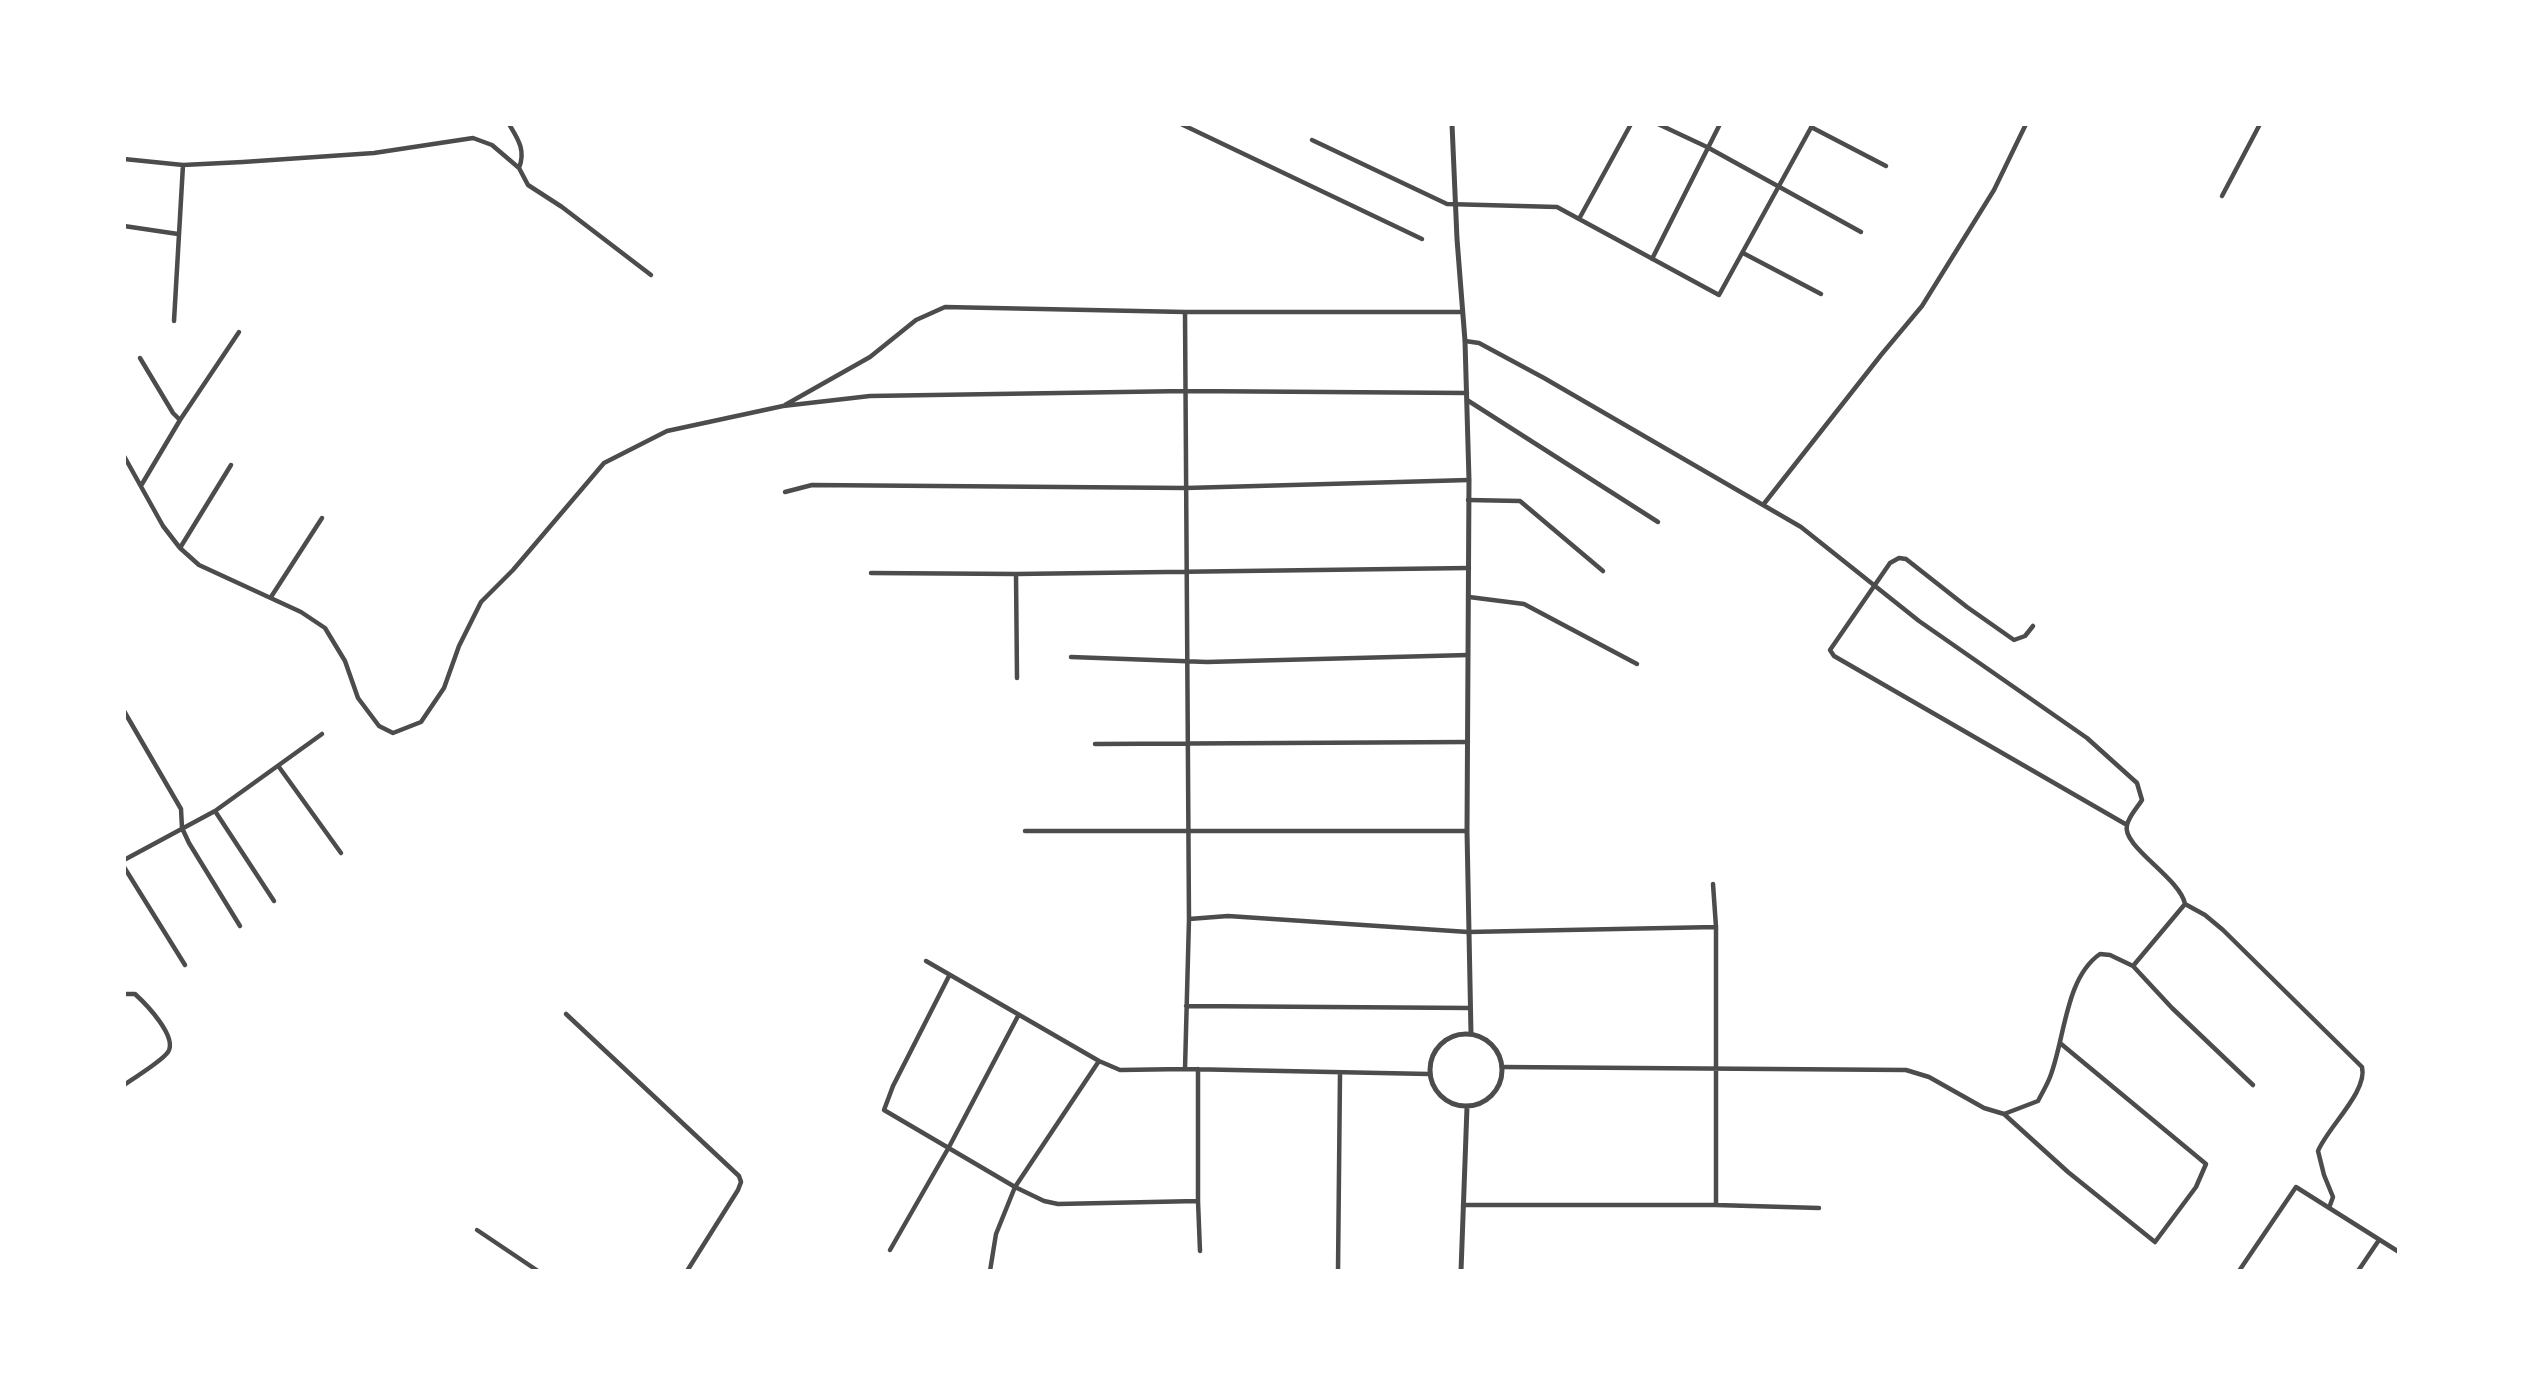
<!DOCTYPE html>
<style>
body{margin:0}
#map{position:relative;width:2523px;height:1395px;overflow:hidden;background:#fff;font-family:Raleway,sans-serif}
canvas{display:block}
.frame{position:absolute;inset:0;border:126px solid #fff;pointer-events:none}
</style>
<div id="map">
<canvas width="2523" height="1395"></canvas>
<div class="frame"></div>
</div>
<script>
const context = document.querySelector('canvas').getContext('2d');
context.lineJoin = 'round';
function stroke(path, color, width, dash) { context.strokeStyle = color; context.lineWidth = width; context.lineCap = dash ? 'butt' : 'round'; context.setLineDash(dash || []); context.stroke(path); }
stroke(new Path2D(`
 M509 124C518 139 526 150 519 168
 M1181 124 1422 239
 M1658 124 1707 147 1861 232
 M1811 127 1886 166
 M1312 140 1447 204 1557 207 1719 295 1813 124
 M124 159 183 165 243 162 374 153 473 138 492 145 519 168 528 185 562 207 651 275
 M2222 196 2260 124
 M1579 219 1631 124
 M124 226 178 234
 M1743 253 1821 294
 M1652 259 1720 124
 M174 321 183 165
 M1465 341 1479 343 1544 378 1801 527 1919 621 2087 738 2137 783 2142 800C2137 808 2129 816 2127 825 2121 846 2180 878 2185 904L2133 966 2110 955 2100 954C2065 978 2065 1039 2050 1077 2047 1085 2042 1093 2038 1101L2004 1114 1984 1108 1929 1077 1906 1070 1502 1067
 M140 358 173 413 180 420
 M1467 400 1658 522
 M785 405 870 357 916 320 945 307 1185 312H1462
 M124 456 163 526 180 548 199 565 301 612 325 628 345 661 358 698 379 726 393 733 421 722 444 688 459 646 481 602 513 570 604 463 667 431 783 406 870 396 1185 391 1467 393
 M142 484 180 420 239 332
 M785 492 812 485 1186 488 1469 480
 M1468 500 1520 501 1603 571
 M1763 505 1881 355 1922 306 1994 190 2026 124
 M180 548 231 465
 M871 573 1016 574 1469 568
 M1016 574 1017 678
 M271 597 322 518
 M1469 597 1524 604 1637 664
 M2033 626 2025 636 2014 640 1967 607 1906 559 1899 558 1890 563 1830 650 1834 656 2127 825
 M1071 657 1207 662 1468 655
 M124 711 181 809 182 828 189 843 240 926
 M1095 744 1468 742
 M279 767 341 853
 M215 811 274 901
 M1025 831H1467
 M124 860 215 811 322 734
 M124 867 185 965
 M2185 904 2205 915 2223 930 2362 1067C2368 1091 2328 1127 2318 1151L2324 1175 2333 1197 2329 1208
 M1189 919 1228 916 1468 932 1716 927
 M926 961 1099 1061 1120 1070 1185 1069 1429 1074
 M2133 966 2172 1008 2253 1085
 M949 976 893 1086 884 1110 1015 1187 1044 1201 1058 1204 1198 1201
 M124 994H135C146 1004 178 1037 168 1052 161 1062 135 1077 124 1085
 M1186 1006 1470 1008
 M566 1014 739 1176 741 1182 738 1190 687 1271
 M1185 1069 1189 919 1185 312
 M1198 1069V1201L1200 1251
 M2004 1114 2068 1172 2155 1242 2196 1187 2206 1164 2060 1043
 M1463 1205H1716V927L1713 884
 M1716 1205 1819 1208
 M477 1230 538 1271
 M890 1250 949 1147 1018 1016
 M990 1271 996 1234 1015 1187 1099 1061
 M1338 1271 1340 1074
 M2239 1271 2296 1187 2399 1252
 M2358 1271 2379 1240`), '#4c4c4c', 4.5);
stroke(new Path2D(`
 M1452 124 1457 239 1465 341 1469 480 1467 831 1471 1034
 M1430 1070a36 36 0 1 1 72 0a36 36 0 1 1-72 0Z
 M1461 1271 1467 1107`), '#4c4c4c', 5);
</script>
